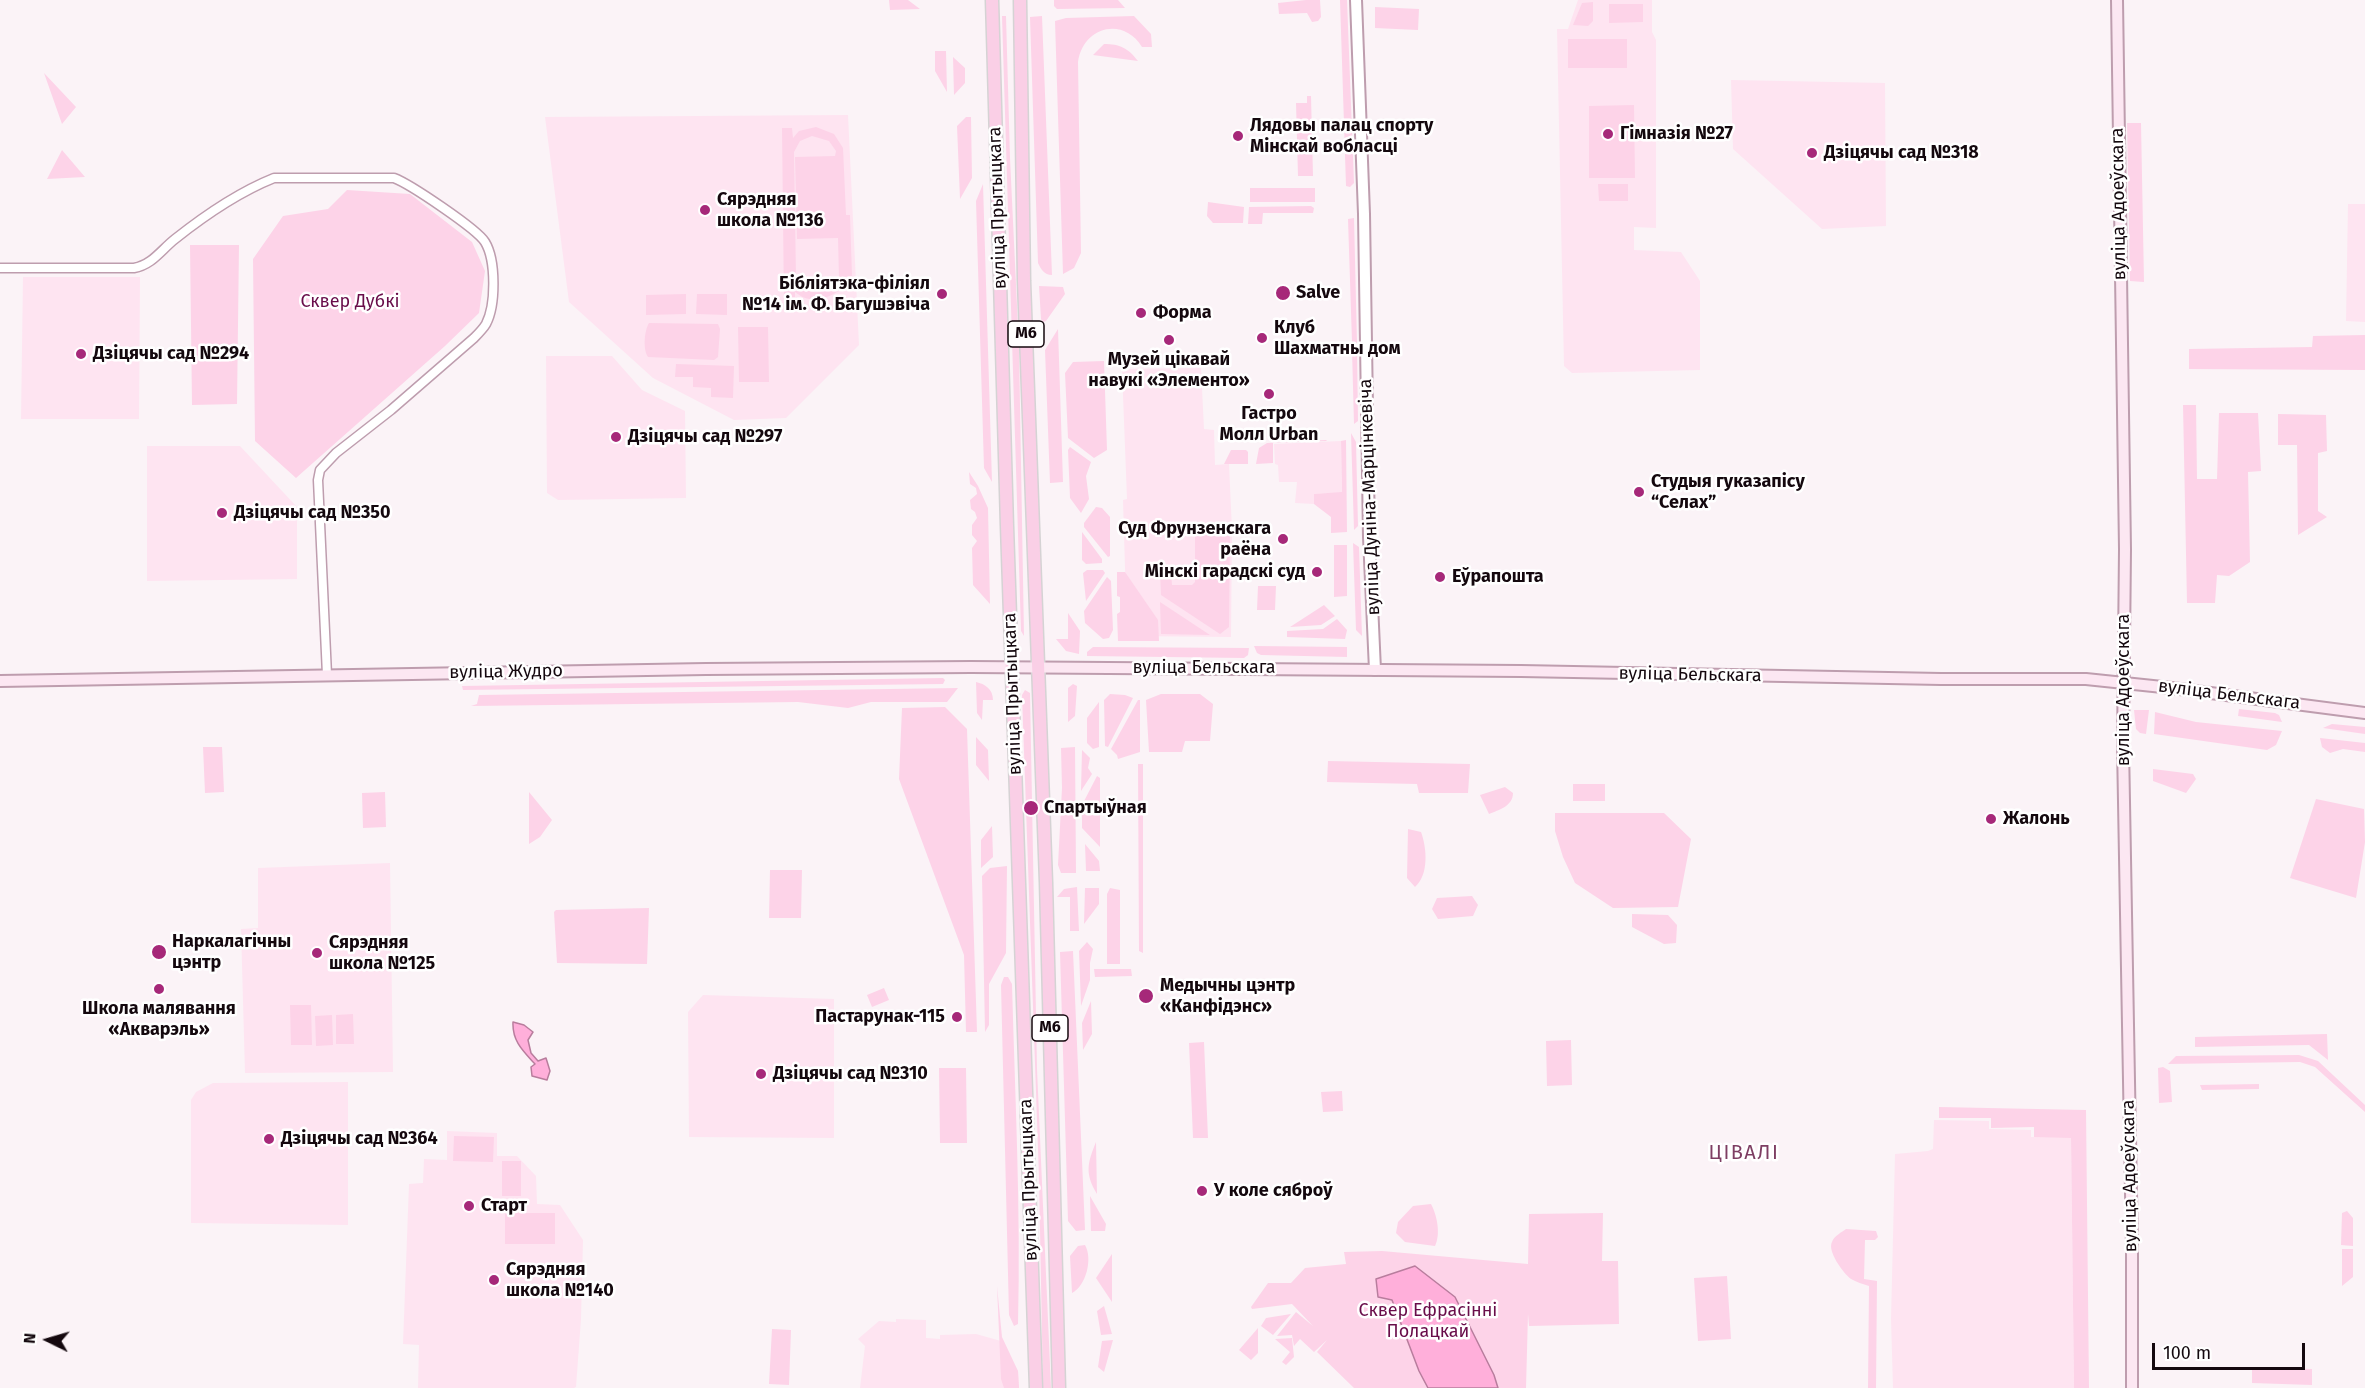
<!DOCTYPE html>
<meta charset="utf-8">
<style>
body{margin:0}
#map{position:relative;width:2365px;height:1388px;overflow:hidden;background:#fbf3f7;font-family:"Fira Sans",sans-serif}
canvas{display:block}
.north{position:absolute;left:18px;top:1310px;width:60px;height:60px;-webkit-text-stroke:4px #fff;paint-order:stroke;rotate:275deg;font-size:16px;font-weight:700;line-height:24px;text-align:center;color:#14080e}
.north::after{content:'';display:block;margin:auto;width:21px;height:27px;background:#14080e;clip-path:polygon(50% 0,100% 100%,50% 72%,0 100%)}
.scale{position:absolute;left:2152px;top:1343px;width:153px;height:27px;box-sizing:border-box;border:3px solid #14080e;border-top:0;padding-left:8px;font-size:18px;line-height:21px;white-space:nowrap;color:#14080e;-webkit-text-stroke:4px #fff;paint-order:stroke}
</style>
<div id="map">
<canvas width="2365" height="1388"></canvas>
<div class="north">N</div>
<div class="scale">100 m</div>
</div>
<script>
const context = document.querySelector('canvas').getContext('2d');
context.lineJoin = 'round';
function paint(path, color) { context.fillStyle = color; context.fill(path, 'evenodd'); }
function stroke(path, color, width, dash) { context.strokeStyle = color; context.lineWidth = width; context.lineCap = dash ? 'butt' : 'round'; context.setLineDash(dash || []); context.stroke(path); }
function drawText(font, color, halo, rows, align = 'center') {
  context.font = font + ' "Fira Sans",sans-serif'; context.lineWidth = 5; context.setLineDash([]); context.textBaseline = 'middle'; context.strokeStyle = halo; context.fillStyle = color; for (const [text, x, y, turn = 0] of rows) {
    context.save(); context.translate(x, y); context.rotate((+turn || 0) * Math.PI / 180); context.textAlign = isNaN(turn) ? turn : align; if (halo) context.strokeText(text, 0, 0); context.fillText(text, 0, 0); context.restore();
  }
}
paint(new Path2D(`
 M1578 0H1652V32L1656 40V228L1634 227V250L1681 252 1700 281V370L1572 373 1564 366 1557 29H1568Z
 M1731 80 1885 83 1886 226 1822 229 1733 149Z
 M848 115 859 345 786 418 734 420 653 378 569 302 545 117Z
 M2348 204H2365V322L2346 321Z
 M23 277H140L139 419H21Z
 M546 356H612L642 390 685 411 686 498 558 500 547 493Z
 M1201 368 1204 429 1214 430 1215 465 1229 464 1232 530 1231 637 1127 636 1123 500 1127 499 1122 369Z
 M1341 441 1342 493 1314 494V504L1295 503 1297 482H1279L1278 465 1275 464 1274 444Z
 M147 446H240L297 507V579L147 581Z
 M390 863 393 1072 245 1073 241 929 258 928V868Z
 M703 995 834 999V1138L689 1137 688 1012Z
 M348 1082V1225L191 1223V1100L196 1092 213 1083Z
 M1934 1120 1989 1121V1129L2031 1130V1137H2071L2074 1388H1893L1891 1319 1895 1154 1928 1151 1933 1149Z
 M447 1131 497 1133V1156H517L536 1176 537 1204 560 1205 583 1240 581 1319 576 1387 574 1388H418L419 1345 403 1344 409 1184 423 1183 424 1159 447 1160Z
 M896 1319 926 1320V1338L940 1339V1335L976 1334 1001 1341 1018 1371 1019 1388H860L865 1346 858 1339 879 1321 896 1322Z`), '#fee4f1');
paint(new Path2D(`
 M889 0H908L920 9 890 10Z
 M1054 0H1118L1125 8 1057 9 1054 6Z
 M1306 0H1320L1321 17 1318 21 1312 22 1307 13 1279 14 1278 3Z
 M1340 0H1347L1354 183 1350 187 1346 186Z
 M1593 2V21L1588 26 1573 25 1582 3Z
 M1609 4H1643V22L1609 23Z
 M1375 7 1419 9 1418 30 1375 28Z
 M1002 16H1006L1010 158 1019 348 1024 636 1021 631Z
 M1042 16 1052 275C1044 275 1041 269 1038 263L1030 17Z
 M1134 16 1151 34 1152 47H1142C1123 16 1083 27 1078 62L1081 253 1074 268 1063 274 1055 21 1066 18Z
 M1568 39H1627V68H1568Z
 M1104 44C1120 44 1128 48 1138 61L1093 55Z
 M935 51H946L947 92 935 71Z
 M953 57 965 68V83L954 95Z
 M44 73 76 107 62 124Z
 M1307 96H1311L1313 176H1298L1296 103H1307Z
 M1634 105 1635 178H1589V106Z
 M966 117H971L972 178 960 199 957 126Z
 M2127 123H2141L2144 282 2130 281Z
 M816 127 834 134 843 148 846 215H850L852 276 844 277 840 290C826 300 809 304 795 292V305H784L782 128H792L793 138 799 131ZM812 136 829 141 836 151 835 156 795 157 797 239 838 238 839 278C829 296 805 298 796 278L794 152 800 141Z
 M62 150 85 177 47 179Z
 M983 184 992 482 984 468 976 201Z
 M1598 184H1628V201H1599Z
 M1250 188H1315V202H1250Z
 M347 190 410 194 472 242 485 271 479 313 445 346 296 478 255 441 253 259 283 216 328 209Z
 M1208 202 1244 207 1243 223H1213L1207 216Z
 M1311 206 1314 208 1313 213H1263L1262 224H1248L1249 207Z
 M1354 218 1357 343 1352 342 1348 219Z
 M190 245H239L237 404 192 405Z
 M1039 286 1063 287 1065 294 1046 321 1043 322 1041 319Z
 M686 294V314L646 315V295Z
 M697 294H727V315L696 314Z
 M649 323 718 324 720 329 718 357 714 360 648 357C643 350 644 331 649 323Z
 M738 327H768L769 382H739Z
 M1058 329 1063 482 1050 483 1045 350Z
 M2365 335V370L2189 369V349L2312 347 2313 336Z
 M1352 350H1357L1358 421 1354 424Z
 M1104 361 1107 450 1094 458 1068 438 1065 373 1073 362Z
 M676 364 734 366 733 398 711 397V388L693 387V377H675Z
 M2183 405H2196L2197 479H2217L2219 413H2258L2261 471 2248 472 2250 562 2229 576 2217 575 2215 603H2187Z
 M2278 414 2326 415 2327 451 2318 453V511L2327 517 2298 535 2297 445H2278Z
 M1351 433 1356 442 1358 526 1354 530Z
 M1326 440 1327 441 1273 443V463L1256 464 1259 448 1267 443Z
 M1346 440 1347 532 1331 533V517L1314 504V494L1342 492 1341 441Z
 M1070 447 1091 462 1086 476 1089 499 1081 513 1070 498 1068 450Z
 M1231 450H1246L1248 452V464H1224Z
 M969 472 978 486 988 508 990 604 973 585 972 548 977 541 972 535V525L977 518 975 512 971 509 970 500 977 494 976 488 970 484Z
 M1096 507 1102 508 1110 517V556L1108 557 1084 527V523Z
 M1082 532 1102 559V563L1086 564 1082 560Z
 M1195 533 1230 534 1229 627 1220 634 1161 595 1160 572H1171L1172 585H1192L1195 582Z
 M1353 543 1359 547 1362 636 1356 630Z
 M1334 545H1347V596L1334 597Z
 M1087 570H1103L1105 573 1086 601 1083 573Z
 M1117 572H1125L1158 620 1159 641H1118L1117 614 1120 612V597L1117 596Z
 M1107 577 1111 581 1113 630 1109 638 1103 639 1085 623 1084 611Z
 M1258 586H1276L1275 610H1257Z
 M1160 602 1210 635 1161 634Z
 M1324 605 1335 616 1321 625 1290 627Z
 M1068 613 1080 631 1079 654 1066 651 1056 639H1068Z
 M1337 619 1347 630 1345 639 1287 637V631L1323 629Z
 M1254 646 1347 647V657L1261 655 1257 653Z
 M1093 647 1249 648 1248 655 1244 658 1087 656V652Z
 M943 678 945 680 943 684 463 690 462 686Z
 M976 682C985 684 993 689 993 700H983L982 720 977 713Z
 M1073 684 1077 686 1075 716 1068 722V688Z
 M958 688 947 702H871L848 708 798 702 471 706 477 704 479 695Z
 M1025 690 1030 693 1037 1069 1051 1388H1043L1039 1177 1022 695Z
 M1110 694 1125 695 1133 698 1108 747 1105 746 1104 700Z
 M1161 694H1200L1213 704 1210 741H1185L1182 752H1149L1146 700Z
 M1138 700H1140V752L1118 759 1117 755 1111 749Z
 M1099 702V747L1093 749 1087 743V718Z
 M945 707 967 729 977 1032H966L964 955 899 779 902 708Z
 M2239 709 2275 713 2279 715 2282 722 2238 716Z
 M2134 710H2149L2146 734 2140 733 2136 729Z
 M2155 712 2196 722 2282 731 2276 745 2267 750 2154 734Z
 M2332 724 2365 727V734L2323 728Z
 M976 737 988 750 989 781 976 765Z
 M2320 738 2365 743V752L2343 749 2330 753 2322 747Z
 M203 747H222L224 792 205 793Z
 M1075 747 1076 873H1061L1058 865 1062 788 1061 748Z
 M1082 750 1090 758 1088 768 1092 774 1081 791Z
 M1328 761 1470 764 1468 793H1419L1417 784 1327 782Z
 M1138 764H1143V953L1139 951Z
 M2153 769 2193 774 2196 779 2186 793 2153 781Z
 M1097 776 1100 778V847L1082 828V805Z
 M1573 784H1605V801H1573Z
 M1505 787 1513 793C1513 806 1499 810 1489 814L1480 795Z
 M385 792 386 827 363 828 362 793Z
 M529 792 552 820 540 837 529 844Z
 M2316 799 2364 809 2365 842 2356 898 2290 878Z
 M1555 813H1664L1691 839 1678 907 1613 908 1575 883 1563 857 1555 831Z
 M992 826 993 857 981 868V840Z
 M1408 829 1421 832C1427 848 1429 875 1415 887L1407 878Z
 M1085 844 1099 861 1100 871H1086Z
 M1007 866 1006 953 989 984V1025L985 1032 982 876 990 868Z
 M770 870H802L801 918H769Z
 M1077 887 1079 931H1070V897H1057L1064 889Z
 M1085 888H1099V904L1084 924Z
 M1110 888 1120 890V964H1107V894Z
 M1472 896 1478 905 1473 916 1438 919 1432 909 1437 898Z
 M649 908 647 964 557 963 554 912 556 910Z
 M1632 914 1668 915 1677 925 1676 943 1664 944 1632 927Z
 M1087 942 1093 949 1090 963V980L1081 1006 1079 951Z
 M1073 951 1085 1230 1076 1231 1068 1221 1060 952Z
 M1094 969H1131L1132 976 1095 977Z
 M1004 977H1008L1012 984C1015 1097 1021 1211 1018 1324L1014 1326 1009 1315 1001 985Z
 M884 988 889 1000 872 1007 867 995Z
 M1091 1001 1092 1034 1083 1050 1082 1023Z
 M290 1005H311L312 1045H291Z
 M353 1014 354 1044H336V1015Z
 M332 1015 333 1045 316 1046 315 1016Z
 M2327 1034 2328 1060 2309 1045 2195 1047V1037Z
 M1571 1040 1572 1085 1547 1086 1546 1041Z
 M1204 1042 1208 1138H1193L1189 1043Z
 M2299 1055 2318 1061 2365 1105V1112L2315 1067 2300 1062 2168 1064 2176 1056Z
 M2163 1067 2170 1071 2172 1102 2159 1103 2158 1068Z
 M939 1068H966L967 1143H940Z
 M2259 1084V1089L2202 1090 2200 1085Z
 M1342 1091 1343 1111 1323 1112 1321 1092Z
 M1939 1107 2086 1110 2089 1388H2074L2071 1138 2034 1137V1127L1991 1128V1118H1939Z
 M454 1136 494 1137 493 1162 453 1161Z
 M1096 1142 1097 1194C1085 1174 1087 1164 1096 1142Z
 M502 1161H521V1196H502Z
 M1090 1196 1106 1224 1105 1231H1091Z
 M1431 1204C1437 1215 1441 1234 1435 1246L1405 1242 1396 1233 1398 1222 1413 1206Z
 M2347 1211 2353 1218V1246L2341 1245 2342 1213Z
 M505 1213H555V1244H505Z
 M1603 1213 1602 1261H1618L1619 1324 1529 1326 1528 1314 1526 1388H1354L1317 1352 1327 1340 1314 1352 1300 1339 1294 1346 1292 1335 1277 1336 1296 1312 1313 1326 1292 1304 1252 1309 1251 1307 1268 1283H1291L1305 1268 1346 1264 1344 1252 1382 1251 1528 1264 1529 1214Z
 M1846 1229 1876 1231 1878 1237 1875 1240H1865L1864 1279 1877 1281 1876 1388H1868L1869 1286C1863 1284 1856 1282 1851 1279 1843 1273 1827 1251 1832 1242 1834 1236 1842 1232 1846 1229Z
 M1085 1245C1093 1259 1086 1286 1072 1293L1070 1256 1078 1246Z
 M2342 1249H2353V1277L2342 1286Z
 M1112 1254V1302L1096 1278Z
 M1727 1276 1731 1339 1698 1341 1694 1278Z
 M997 1286 1002 1337 1018 1371 1019 1388H1004L1001 1379Z
 M1104 1306 1112 1334 1101 1335 1097 1311Z
 M1291 1314 1273 1335 1261 1326 1266 1318Z
 M1258 1328V1353L1251 1360 1239 1350Z
 M772 1329 791 1330 789 1385 769 1384Z
 M1292 1338 1294 1357 1286 1365 1282 1362 1290 1352 1275 1339Z
 M1113 1340 1104 1372 1098 1367 1102 1341Z
 M2252 1367 2312 1369V1385L2252 1383Z`), '#fdd3e8');
const water = new Path2D(`
 M513 1022 524 1025 533 1032 528 1040 531 1053 538 1061 546 1058 550 1071 547 1080 532 1076 531 1067 535 1064C523 1051 512 1041 513 1022Z
 M1415 1266 1455 1297 1494 1375 1498 1388H1428L1419 1371 1392 1300 1378 1297 1376 1279Z`);
paint(water, '#ffafda');
stroke(water, '#b87d9d', 1.5);
const minor = new Path2D(`
 M0 268H134C152 265 161 250 175 239 204 216 239 192 274 178H394C410 184 477 229 485 242 496 260 496 305 486 324 483 329 478 334 474 338L391 410 336 453 320 470 318 480 327 675`);
const tertiary = new Path2D(`
 M1356 0 1364 214 1369 537 1375 670`);
const secondary = new Path2D(`
 M2117 0 2125 549 2123 746 2132 1248V1388
 M0 681 706 669 971 667 1521 671 1941 679H2086L2172 688 2365 713`);
const primary = new Path2D(`
 M992 0 1007 526 1036 1388
 M1020 0 1024 281 1046 882 1059 1388`);
stroke(minor, '#be9dae', 11);
stroke(tertiary, '#be9dae', 14);
stroke(secondary, '#be9dae', 14);
stroke(primary, '#d5d3d4', 15);
stroke(minor, '#fff', 8);
stroke(tertiary, '#fff', 10);
stroke(secondary, '#fce7f2', 10);
stroke(primary, '#facfe6', 12);
for (const [x, y, r, color] of [
 [1608,134,6,"#a62879"],
 [1238,136,6,"#a62879"],
 [1812,153,6,"#a62879"],
 [705,210,6,"#a62879"],
 [1283,293,8,"#a62879"],
 [942,294,6,"#a62879"],
 [1141,313,6,"#a62879"],
 [1262,338,6,"#a62879"],
 [1169,340,6,"#a62879"],
 [81,354,6,"#a62879"],
 [1269,394,6,"#a62879"],
 [616,437,6,"#a62879"],
 [1639,492,6,"#a62879"],
 [222,513,6,"#a62879"],
 [1283,539,6,"#a62879"],
 [1317,572,6,"#a62879"],
 [1440,577,6,"#a62879"],
 [1031,808,8,"#a62879"],
 [1991,819,6,"#a62879"],
 [159,952,8,"#a62879"],
 [317,953,6,"#a62879"],
 [159,989,6,"#a62879"],
 [1146,996,8,"#a62879"],
 [957,1017,6,"#a62879"],
 [761,1074,6,"#a62879"],
 [269,1139,6,"#a62879"],
 [1202,1191,6,"#a62879"],
 [469,1206,6,"#a62879"],
 [494,1280,6,"#a62879"]
]) { const dot = new Path2D(); dot.arc(x, y, r, 0, 2 * Math.PI); context.fillStyle = color; context.fill(dot); stroke(dot, '#fff', 2); }
for (const [x, y, w] of [
 [1026,334,36],
 [1050,1028,36]
]) { const box = new Path2D(); box.roundRect(x - w / 2, y - 13, w, 26, 4.5); context.fillStyle = '#fff'; context.fill(box); stroke(box, '#14080e', 1.5); }
drawText('bold 16px', '#14080e', null, [
 ["М6",1026,334],
 ["М6",1050,1028]
]);
drawText('bold 18px', '#14080e', '#fff', [
 ["Лядовы палац спорту",1250,126],
 ["Мінскай вобласці",1250,147],
 ["Гімназія №27",1620,134],
 ["Дзіцячы сад №318",1824,153],
 ["Сярэдняя",717,200],
 ["школа №136",717,221],
 ["Бібліятэка-філіял",930,284,"right"],
 ["№14 ім. Ф. Багушэвіча",930,305,"right"],
 ["Salve",1296,293],
 ["Форма",1153,313],
 ["Клуб",1274,328],
 ["Шахматны дом",1274,349],
 ["Дзіцячы сад №294",93,354],
 ["Музей цікавай",1169,360,"center"],
 ["навукі «Элементо»",1169,381,"center"],
 ["Гастро",1269,414,"center"],
 ["Молл Urban",1269,435,"center"],
 ["Дзіцячы сад №297",628,437],
 ["Студыя гуказапісу",1651,482],
 ["“Селах”",1651,503],
 ["Дзіцячы сад №350",234,513],
 ["Суд Фрунзенскага",1271,529,"right"],
 ["раёна",1271,550,"right"],
 ["Мінскі гарадскі суд",1305,572,"right"],
 ["Еўрапошта",1452,577],
 ["Спартыўная",1044,808],
 ["Жалонь",2003,819],
 ["Наркалагічны",172,942],
 ["цэнтр",172,963],
 ["Сярэдняя",329,943],
 ["школа №125",329,964],
 ["Медычны цэнтр",1160,986],
 ["«Канфідэнс»",1160,1007],
 ["Школа малявання",159,1009,"center"],
 ["«Акварэль»",159,1030,"center"],
 ["Пастарунак-115",945,1017,"right"],
 ["Дзіцячы сад №310",773,1074],
 ["Дзіцячы сад №364",281,1139],
 ["У коле сяброў",1214,1191],
 ["Старт",481,1206],
 ["Сярэдняя",506,1270],
 ["школа №140",506,1291]
], 'left');
drawText('18px', '#14080e', '#fff', [
 ["вуліца Адоеўскага",2119,204,-91],
 ["вуліца Прытыцкага",998,208,-92],
 ["вуліца Дуніна-Марцінкевіча",1370,497,-92],
 ["вуліца Бельскага",1204,668],
 ["вуліца Жудро",506,672,-1],
 ["вуліца Бельскага",1690,675,1],
 ["вуліца Адоеўскага",2124,690,-90],
 ["вуліца Прытыцкага",1013,694,-92],
 ["вуліца Бельскага",2229,695,7],
 ["вуліца Адоеўскага",2130,1176,-91],
 ["вуліца Прытыцкага",1029,1180,-92]
]);
drawText('18px', '#690d4a', '#fff', [
 ["Сквер Дубкі",350,302],
 ["Сквер Ефрасінні",1428,1311],
 ["Полацкай",1428,1332]
]);
context.letterSpacing = '1.5px';
drawText('20px', '#7e3e63', '#fff', [
 ["ЦІВАЛІ",1744,1153]
]);
context.letterSpacing = '0px';
</script>
